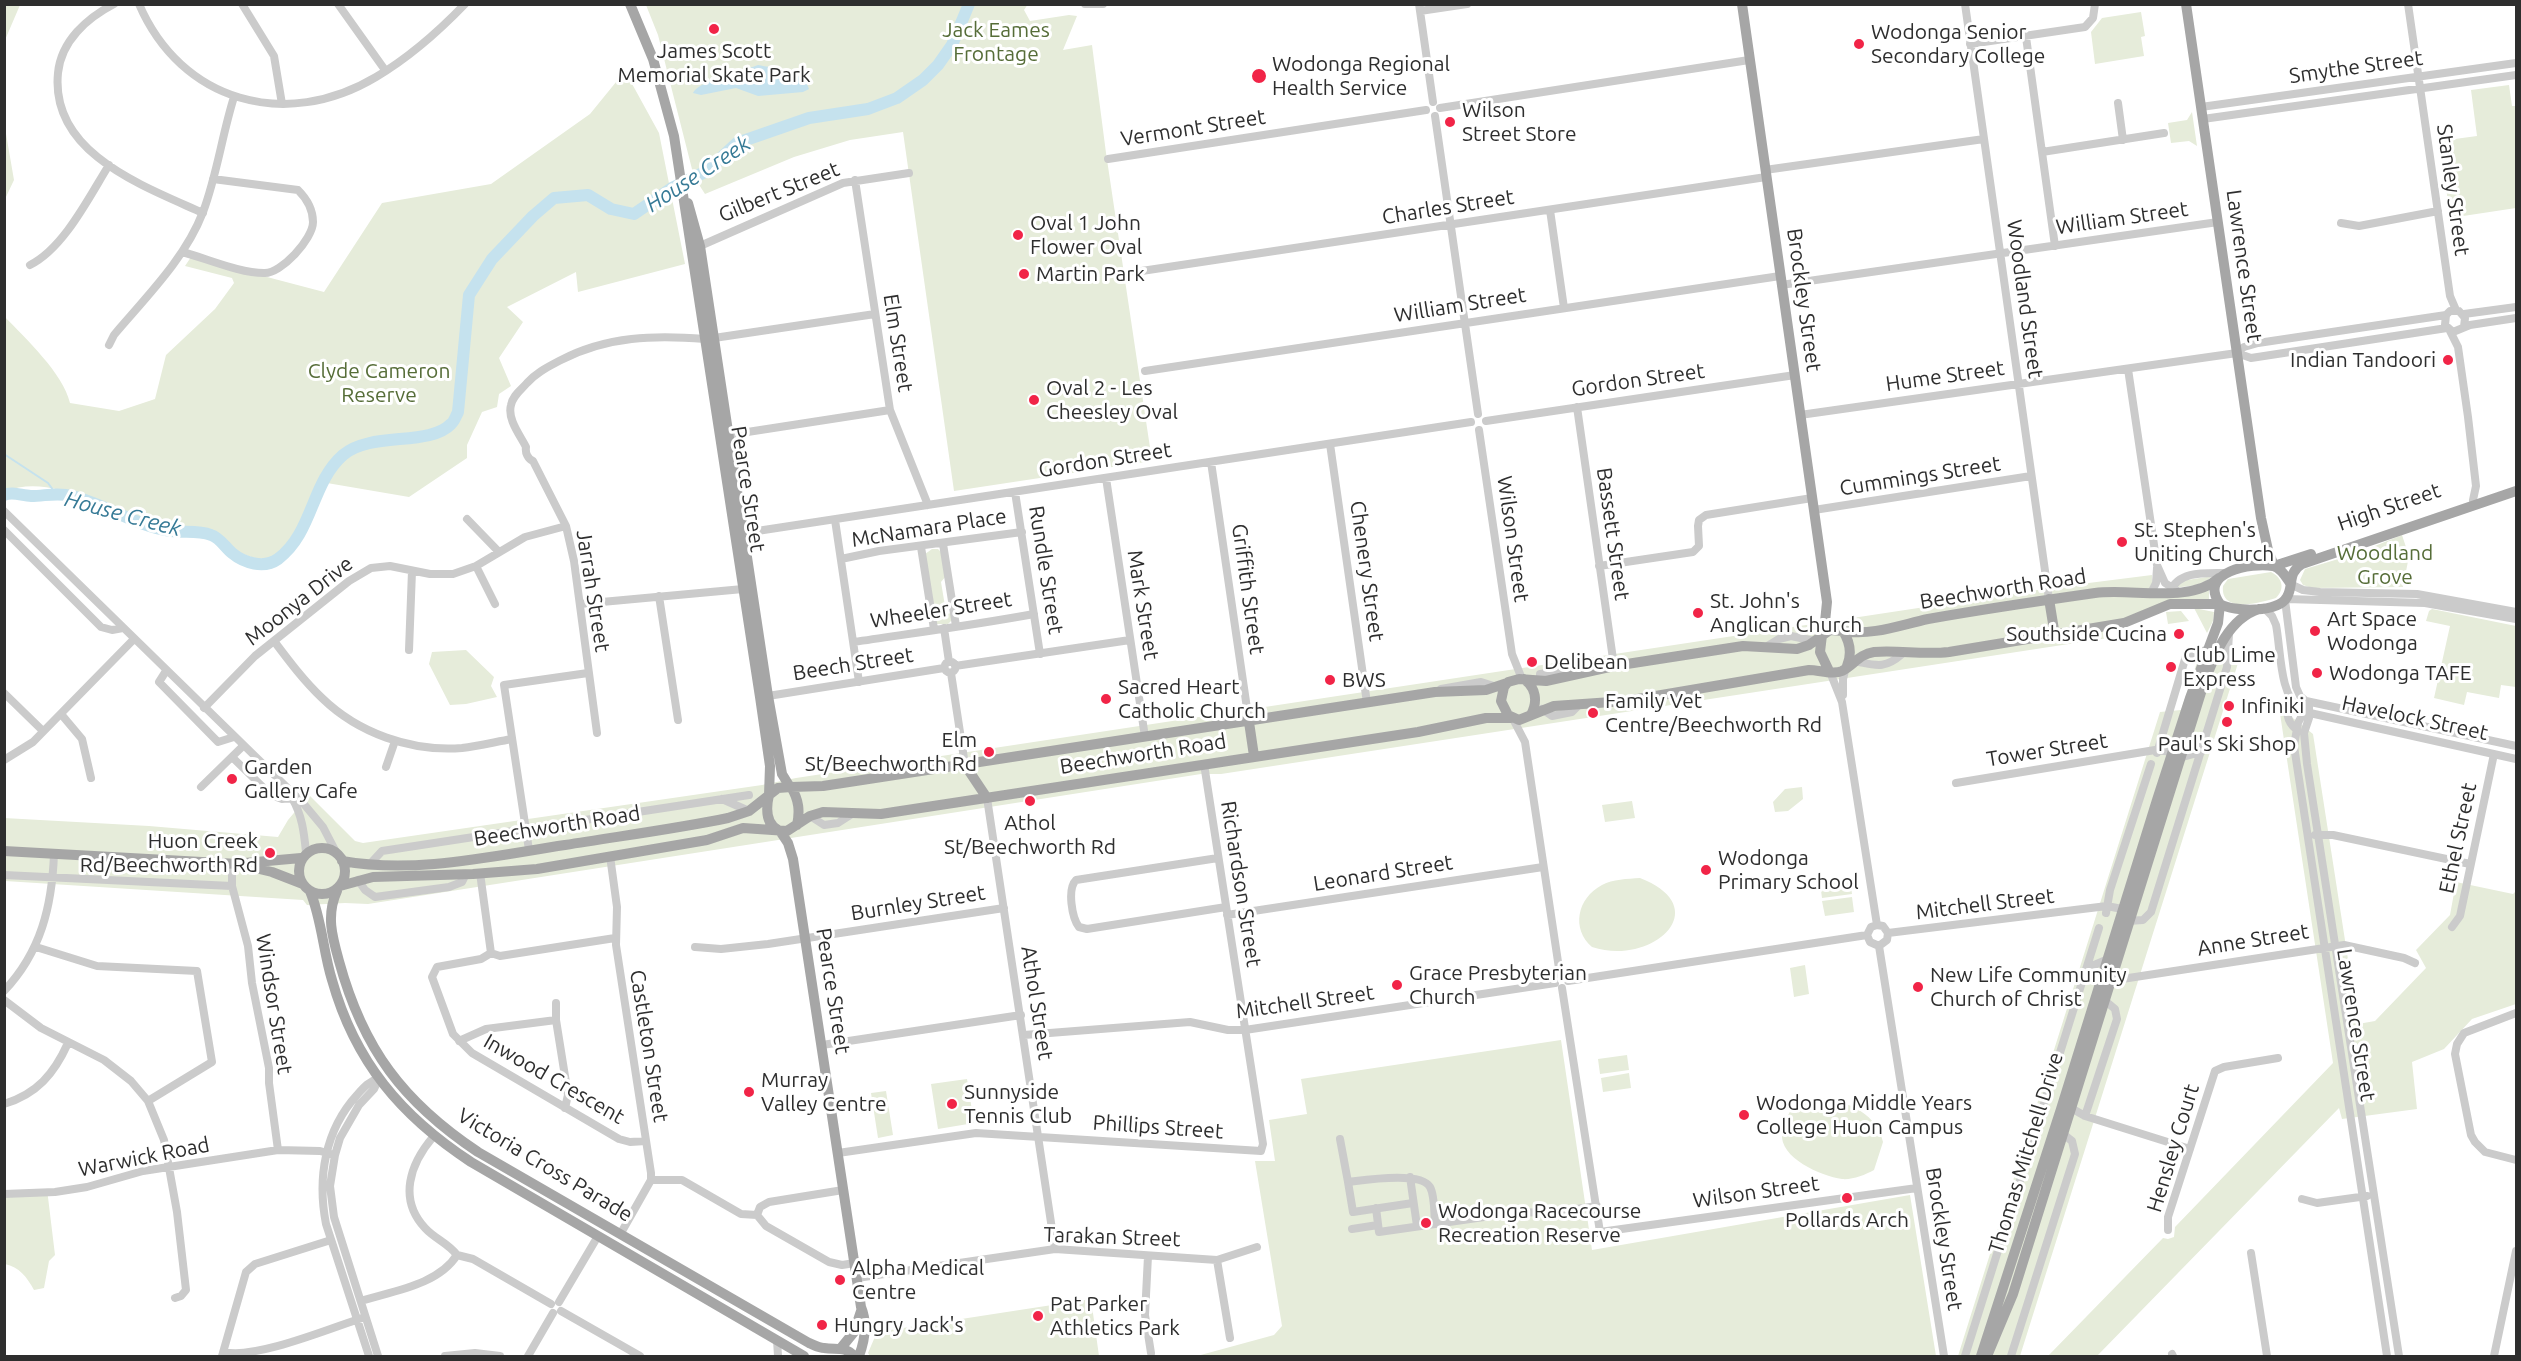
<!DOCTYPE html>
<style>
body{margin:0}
#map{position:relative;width:2521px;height:1361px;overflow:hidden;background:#fff;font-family:Ubuntu,sans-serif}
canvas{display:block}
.frame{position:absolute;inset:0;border:6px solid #2e2e2e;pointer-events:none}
</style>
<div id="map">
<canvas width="2521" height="1361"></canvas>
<div class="frame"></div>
</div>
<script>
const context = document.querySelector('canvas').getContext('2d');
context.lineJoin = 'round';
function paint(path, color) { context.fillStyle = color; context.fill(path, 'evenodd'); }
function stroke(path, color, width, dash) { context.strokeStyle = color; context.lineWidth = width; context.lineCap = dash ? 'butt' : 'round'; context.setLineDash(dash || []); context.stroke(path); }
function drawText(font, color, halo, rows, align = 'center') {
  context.font = font + ' Ubuntu,sans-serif'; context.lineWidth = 6; context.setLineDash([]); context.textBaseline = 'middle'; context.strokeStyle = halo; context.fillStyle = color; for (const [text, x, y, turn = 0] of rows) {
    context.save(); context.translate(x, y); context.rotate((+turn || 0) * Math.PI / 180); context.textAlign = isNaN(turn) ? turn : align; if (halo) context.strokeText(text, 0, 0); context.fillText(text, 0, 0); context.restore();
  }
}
paint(new Path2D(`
 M5 4 20 5 5 40 4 5Z
 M1028 4 1024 10 1030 21 1069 15 1077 16 1063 50 1092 45 1106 153 1152 461 954 491 903 132 850 140 794 157 705 194 694 177 658 35 646 5Z
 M2141 12 2145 36 2141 37 2144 56 2095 64 2091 32 2102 18Z
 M625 71 659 133 685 264 578 292 576 272 507 307 523 322 499 358 511 386 499 394 497 407 482 412 467 445V458L409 497 327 483C321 491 313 500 308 509 300 522 291 551 275 557 252 565 230 545 211 538 189 529 163 526 140 519 100 507 47 473 5 492L4 316C26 339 63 373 70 403L119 411 155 399 166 355 215 309 234 283 232 278 185 266 191 257 324 292 382 203 491 184 590 114Z
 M2509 85 2512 106H2516V208L2450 218 2440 141 2477 136 2471 90Z
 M2192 112 2197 146 2189 141 2171 143 2168 123 2187 120Z
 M5 128 14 180 5 199H4Z
 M2402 535 2409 556 2403 587 2312 588 2303 585 2300 580 2305 569 2355 554Z
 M932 549H938L941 552 946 576 941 582 946 612 949 614 951 611V621L948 624H937L925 554Z
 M2271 572C2283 578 2285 589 2276 598 2260 603 2220 614 2223 586L2228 579Z
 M2152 575V597L2209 589V600L2134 616 2105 625 2108 638 1221 774H1201L368 904 345 903 307 905 303 900 5 881 4 818 149 826 278 837 288 820 309 795 355 841 363 843 762 785 796 778 2057 587Z
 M2213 576C2202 585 2190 587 2176 587L2181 581Z
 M2194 608 2214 612 2213 621 2207 633Z
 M2432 609 2516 626V687L2501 685 2499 698 2467 692 2464 705 2434 698 2450 626 2426 621 2429 611Z
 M2181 611 2189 621 2168 624 2166 612Z
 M466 650 494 677 491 686 497 697 466 704 450 705 429 664 432 652Z
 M2230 659 2239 660 2020 1356H1958L2160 712 2181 710 2197 662Z
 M2279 707 2313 734 2358 1024 2375 1021 2426 968 2416 950 2450 915 2456 882 2513 894 2516 891V1004L2472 1019 2444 1049 2412 1062 2417 1109 2342 1119 2339 1108 2097 1356H2048L2163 1238 2168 1239 2174 1237 2175 1227 2333 1063Z
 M1802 787 1803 799 1788 811 1775 812 1773 802 1785 789Z
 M1632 801 1635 818 1605 822 1602 805Z
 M1640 878C1717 908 1652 967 1592 947 1571 929 1577 898 1602 885 1613 879 1627 879 1640 878Z
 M1850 879 1852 894 1822 898 1820 883Z
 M1852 897 1854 912 1825 916 1822 901Z
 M1805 965 1809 994 1794 997 1790 968Z
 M1561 1040 1592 1250 1910 1195 1936 1356H1197L1274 1335 1282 1326 1255 1161H1275L1269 1120 1307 1114 1301 1079Z
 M1627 1055 1629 1070 1600 1074 1598 1059Z
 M1629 1073 1631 1088 1603 1092 1601 1078Z
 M967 1079 974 1123 938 1129 931 1084Z
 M886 1091 893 1135 878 1138 871 1093Z
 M1810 1098C1840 1098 1876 1110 1883 1142L1874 1170C1865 1175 1852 1180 1842 1179 1821 1176 1779 1158 1782 1133 1783 1124 1789 1113 1793 1106Z
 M47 1189 55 1255 49 1261 44 1288 34 1290C27 1277 19 1267 5 1264V1195Z
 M1091 1299 1099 1356H870L868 1353 877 1332Z`), '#e6ecda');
paint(new Path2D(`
 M758 65C773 68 805 72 809 89L803 92 758 96 736 88 701 95 693 93C700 80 742 71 758 65Z`), '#c5e2ee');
stroke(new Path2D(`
 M4 454 48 483 56 494`), '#c5e2ee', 2);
stroke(new Path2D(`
 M4 495C13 491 22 496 31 496 45 496 57 492 72 496 105 504 136 526 171 531 184 533 198 530 211 535 219 537 225 547 232 553 244 563 264 569 278 559 313 533 311 483 343 455 371 431 429 447 451 424 454 422 456 416 458 412L469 295 492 259 533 216 554 198 588 195 611 209 634 214 672 188 707 171 737 143 809 118 868 109 897 98 923 80 938 65 952 45 969 4`), '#c5e2ee', 12);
stroke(new Path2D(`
 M114 4C87 18 61 41 58 73 50 153 143 186 203 213
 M139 4C181 102 286 131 376 77 410 57 438 32 465 4
 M242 4 274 56 282 104
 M338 4 385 70
 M1085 4H1103
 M1419 4 1433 102
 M1965 4 2049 599
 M2408 4 2450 296 2456 310
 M1420 11 1467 4
 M2026 37 2055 246
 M1970 44 2085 27 2093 18 2095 4
 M2118 103 2123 140
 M2201 107 2516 63
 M1440 108 1749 60
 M1435 116 1478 414
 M2203 119 2516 75
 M2042 152 2164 133
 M1108 159 1426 110
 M1765 170 1984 139
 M855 180 890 410 928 505
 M1550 210 1564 308
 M2341 223 2359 226 2438 211
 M700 246 843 183 909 173
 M182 252C206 258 239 273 264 273 281 274 313 239 313 222 313 209 307 199 298 190L213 179
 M30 265C64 248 89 197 109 165
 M1135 272 1766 177
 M1781 285 2218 222
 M2464 314 2516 307
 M2464 327 2465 318 2459 311H2450L2446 315 2445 325 2453 332 2470 325 2516 318
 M2450 331 2458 347 2468 417 2476 486 2473 500
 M714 338 875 314
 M109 345 114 335C146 297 185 259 203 212 217 175 222 135 234 97
 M2237 353 2244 347 2258 343 2446 315
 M2128 369 2157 565 2165 583 2179 592
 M1145 371 1780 276
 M1577 407 1614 666
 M1800 415 2237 353 2251 358 2447 328
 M1486 421 1795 375
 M1479 430 1512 654 1522 679
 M728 435 890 410
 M1330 444 1367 703
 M1211 462 1249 722
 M1106 478 1145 737
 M1015 492 1040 654
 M1814 510 2031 476
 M4 511 303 803 323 827 336 852
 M467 519 498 551
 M835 520 859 682
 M4 530 101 627 112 630 123 628
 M744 533 1471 422
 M943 544 956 626
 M921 547 934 629
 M841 559 879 551 1022 532
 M476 566 495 604
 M1599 566 1693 552 1699 546 1698 526 1699 520 1706 515 1812 498
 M2290 584 2303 590 2320 592 2417 594 2516 612
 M2170 592C2178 571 2204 573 2224 573
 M2151 593 2156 583 2157 568
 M659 596 678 720
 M2286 599 2425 603 2516 619
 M2285 600 2296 687 2300 696 2306 701 2516 746
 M580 604 743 589
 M2264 608 2272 616 2276 625C2281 650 2279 695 2301 711L2516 759
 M944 628 949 662
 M274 641C289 661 304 681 322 698 358 733 411 752 462 748 478 746 495 742 512 739
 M854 642C914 633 974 625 1034 614
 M1766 647 1779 639 1791 636 1815 641
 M409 650 412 571
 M1854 661C1875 665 1884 670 1902 654
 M944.5 667a5.5 5.5 0 1 1 11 0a5.5 5.5 0 1 1-11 0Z
 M955 666 1130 640
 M166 671 159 682 218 742 234 737
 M1830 672 1842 702 1877 925
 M951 673 965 765
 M1540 681V674L1571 669 1579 672
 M1441 689 1481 682 1497 687
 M4 693 43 731
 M1843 695V679L1846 667
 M768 696 944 668
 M2291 702C2285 711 2287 722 2296 729
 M2309 702 2298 723 2294 746 2387 1356
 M2309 703V718L2304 733 2307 764 2399 1356
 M204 708 255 656 349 581 371 568 390 566 430 574H453L476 566 525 537 566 526
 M1542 709 1552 716 1572 712 1579 705
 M61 714 82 739 91 778
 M1513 719 1525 742 1560 975
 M597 733 574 561 566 526 533 461C528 459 525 453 526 447 520 435 507 419 511 405 513 395 521 390 527 383 537 372 548 367 561 360 607 336 655 335 705 339
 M2157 753 2186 656 2209 649
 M232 757 271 795 282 799 292 798
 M2179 758 2201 752
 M4 760 33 742 134 639
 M386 767 395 741
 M1956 783 2155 750 2173 752
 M201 787 243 746
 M292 798C302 815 304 832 306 852
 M987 798 1055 1249
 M722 799 749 811
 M810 816 824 825 838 823 852 814
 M2315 835H2333L2470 864
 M529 850 504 685 588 673
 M610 856 617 907 616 945 651 1173V1180L621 1233
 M1218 858 1076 880C1067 889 1072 918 1079 927L1087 929 1226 907
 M232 864V886L248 946 252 983 269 1068V1083L278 1150
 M370 864 382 851 749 795
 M480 873 491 953
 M4 875 232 886
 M358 880 365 890 375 897 449 887 462 882 466 874
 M2106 913 2110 890 2151 764
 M1227 915 1543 867
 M2128 921 2143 920 2151 912 2227 667 2229 634
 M1877 925 1871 927 1867 935 1870 942 1879 946
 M1877 925 1883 926 1888 933 1887 940 1879 946
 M2452 927 2460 916 2494 754
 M1888 933 2107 906 2122 909
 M615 938 500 956 491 953 481 959 437 967 432 977 453 1034 472 1053 619 1139 630 1142 646 1141
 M1879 946 1944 1356
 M36 947 97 966 197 971 212 1062 148 1101
 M695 947 721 949 768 944 1004 908
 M2087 968 2106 960
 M2110 979H2122L2344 945 2404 958 2415 963
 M1568 981 1867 935
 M1562 988 1600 1232
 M4 991C41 952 52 906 54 854
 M4 1000 41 1028 104 1060 131 1081 148 1101 164 1140 177 1212 186 1290 181 1296 175 1298
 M556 1003V1020
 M2516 1013 2464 1033 2457 1044 2455 1054 2471 1135 2475 1142 2485 1152 2516 1160
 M1024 1035 1190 1022 1228 1030H1245L1555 983
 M459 1041 486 1029 556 1020 568 1095 565 1108
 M822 1045 1021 1015
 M4 1104C37 1094 54 1074 68 1043
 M2071 1108 2085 1116 2190 1149
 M2085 1116 2117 1019 2115 1009 2103 999
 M433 1137C410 1164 398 1199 425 1228 435 1239 448 1243 457 1255L473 1259 551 1304
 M1340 1139 1348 1182C1365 1180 1421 1171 1430 1187 1435 1196 1434 1213 1435 1224
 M838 1153 976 1133 1261 1151 1263 1144 1204 764
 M1410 1177 1417 1226
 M651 1180H682L741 1214 757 1215
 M1348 1182 1353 1212 1413 1203
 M843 1190 769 1202 760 1207 757 1215 766 1226 829 1262 842 1265 855 1263
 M4 1194 55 1192 87 1187 143 1171 278 1150 320 1151 335 1155
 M2302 1199 2317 1203 2367 1196
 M1376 1208 1379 1232 1519 1212 1549 1213 1597 1206
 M1352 1229 1378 1225
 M2168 1230V1217L2215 1071 2224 1067 2278 1058
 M1588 1236 1600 1232 1917 1188
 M2251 1253 2267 1356
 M1148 1256 1145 1315 1151 1353
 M1217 1260 1230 1338
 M857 1278 1055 1249 1217 1260 1257 1247
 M361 1301C393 1291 438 1285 457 1255
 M559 1302 598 1236
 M561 1311 640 1356
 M777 1340 778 1356
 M224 1352C254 1360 331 1328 362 1318
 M2172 1354 2173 1356
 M222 1356 246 1272 255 1264 331 1240
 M369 1356 326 1224C317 1178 325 1130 357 1095 364 1087 368 1082 379 1078
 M378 1356 334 1217 330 1186 335 1155 340 1138 359 1105 374 1089 379 1078
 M445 1356 475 1353 500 1356
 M528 1356 553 1313
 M1965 1356 2099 928
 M2011 1356 2075 1154 2072 1141 2063 1134
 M2494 1356 2516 1251`), '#cbcbcb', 8);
stroke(new Path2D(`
 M630 4 653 59 674 136 760 697 770 766 769 795
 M1742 4 1827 602 1824 632
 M2186 4 2261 518 2268 550 2274 566
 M688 203 700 246 768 696 782 774 790 787
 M2274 566 2311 554
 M2290 583C2286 577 2281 568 2273 566 2252 562 2197 572 2220 604 2234 612 2278 613 2287 597 2294 585 2287 573 2302 564L2516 491
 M2049 599 2055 636
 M1843 631C1872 636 1900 625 1928 619 1984 609 2039 601 2095 593 2132 588 2190 604 2219 578
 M1822 635 1820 652 1829 671
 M1847 666C1852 654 1850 642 1843 631L1830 630 1809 645 1797 649 1743 646 1614 666 1546 681 1519 679 1508 682 1504 687 1501 701 1508 715 1519 720 1554 706 1626 701 1809 670C1819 670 1833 675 1842 671 1854 665 1859 654 1874 652 1899 650 1923 655 1949 652L2124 623 2170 604H2219
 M1524 679C1536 688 1538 701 1531 715
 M1249 722 1254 756
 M965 765 987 798
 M791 787 823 786 1435 692 1486 690 1507 683
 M778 830C765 823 766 808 769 795L778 788 791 787C799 800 800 811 797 825
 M780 831 788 843 793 859 861 1307C868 1324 865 1340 859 1356
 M299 871a23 23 0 1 1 46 0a23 23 0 1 1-46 0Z
 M4 851 238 864 272 872 303 884
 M342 861C416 874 492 856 565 845 620 836 675 829 728 818L749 811 768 796
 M245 863 301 858
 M340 886 373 877 473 874 537 869 707 840 743 828 787 831 810 816 823 812 881 814 1418 732 1486 718H1511
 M310 891C322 920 323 951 332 980 355 1062 401 1116 471 1162L804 1356
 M337 891C326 915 332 936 339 961 363 1049 403 1102 478 1152L809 1343C814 1345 819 1348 824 1348 837 1350 845 1346 854 1356
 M841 1348 854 1332 861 1311
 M1981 1356 2061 1109 2157 800 2190 698 2218 623 2220 604
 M1987 1356 2013 1294 2204 683C2215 654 2228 619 2259 609`), '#a6a6a6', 10);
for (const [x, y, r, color] of [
 [714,29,6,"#f12447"],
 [1859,44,6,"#f12447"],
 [1259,76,8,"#f12447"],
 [1450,122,6,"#f12447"],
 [1018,235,6,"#f12447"],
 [1024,274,6,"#f12447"],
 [2448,360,6,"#f12447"],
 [1034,400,6,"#f12447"],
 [2122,542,6,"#f12447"],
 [1698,613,6,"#f12447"],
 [2315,631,6,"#f12447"],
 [2179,634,6,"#f12447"],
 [1532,662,6,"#f12447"],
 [2171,667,6,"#f12447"],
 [2317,673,6,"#f12447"],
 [1330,680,6,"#f12447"],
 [1106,699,6,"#f12447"],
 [2229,706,6,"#f12447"],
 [1593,713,6,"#f12447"],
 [2227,722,6,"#f12447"],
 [989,752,6,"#f12447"],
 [232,779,6,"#f12447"],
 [1030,801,6,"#f12447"],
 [270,853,6,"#f12447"],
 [1706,870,6,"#f12447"],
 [1397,985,6,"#f12447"],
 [1918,987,6,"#f12447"],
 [749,1092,6,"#f12447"],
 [952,1104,6,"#f12447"],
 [1744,1115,6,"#f12447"],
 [1847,1198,6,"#f12447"],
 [1426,1223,6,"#f12447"],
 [840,1280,6,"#f12447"],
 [1038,1316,6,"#f12447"],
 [822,1325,6,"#f12447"]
]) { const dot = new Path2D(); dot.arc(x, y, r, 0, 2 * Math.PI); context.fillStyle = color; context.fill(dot); stroke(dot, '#fff', 2); }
drawText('21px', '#566d38', '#fff', [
 ["Jack Eames",996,30],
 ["Frontage",996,54],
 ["Clyde Cameron",379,371],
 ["Reserve",379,395],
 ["Woodland",2385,553],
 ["Grove",2385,577]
]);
drawText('21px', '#2e2e2e', '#fff', [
 ["Wodonga Senior",1871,32],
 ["Secondary College",1871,56],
 ["James Scott",714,51,"center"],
 ["Memorial Skate Park",714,75,"center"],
 ["Wodonga Regional",1272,64],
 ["Health Service",1272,88],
 ["Wilson",1462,110],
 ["Street Store",1462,134],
 ["Oval 1 John",1030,223],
 ["Flower Oval",1030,247],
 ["Martin Park",1036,274],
 ["Indian Tandoori",2436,360,"right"],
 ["Oval 2 - Les",1046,388],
 ["Cheesley Oval",1046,412],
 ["St. Stephen's",2134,530],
 ["Uniting Church",2134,554],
 ["St. John's",1710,601],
 ["Anglican Church",1710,625],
 ["Art Space",2327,619],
 ["Wodonga",2327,643],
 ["Southside Cucina",2167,634,"right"],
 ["Club Lime",2183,655],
 ["Express",2183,679],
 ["Delibean",1544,662],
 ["Wodonga TAFE",2329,673],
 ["BWS",1342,680],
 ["Sacred Heart",1118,687],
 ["Catholic Church",1118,711],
 ["Family Vet",1605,701],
 ["Centre/Beechworth Rd",1605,725],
 ["Infiniki",2241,706],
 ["Elm",977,740,"right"],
 ["St/Beechworth Rd",977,764,"right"],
 ["Paul's Ski Shop",2227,744,"center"],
 ["Garden",244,767],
 ["Gallery Cafe",244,791],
 ["Athol",1030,823,"center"],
 ["St/Beechworth Rd",1030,847,"center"],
 ["Huon Creek",258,841,"right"],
 ["Rd/Beechworth Rd",258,865,"right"],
 ["Wodonga",1718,858],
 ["Primary School",1718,882],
 ["Grace Presbyterian",1409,973],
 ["Church",1409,997],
 ["New Life Community",1930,975],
 ["Church of Christ",1930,999],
 ["Murray",761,1080],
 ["Valley Centre",761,1104],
 ["Sunnyside",964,1092],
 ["Tennis Club",964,1116],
 ["Wodonga Middle Years",1756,1103],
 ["College Huon Campus",1756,1127],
 ["Wodonga Racecourse",1438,1211],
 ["Recreation Reserve",1438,1235],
 ["Pollards Arch",1847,1220,"center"],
 ["Alpha Medical",852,1268],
 ["Centre",852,1292],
 ["Pat Parker",1050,1304],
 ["Athletics Park",1050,1328],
 ["Hungry Jack's",834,1325]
], 'left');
drawText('21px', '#2e2e2e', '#fff', [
 ["Smythe Street",2356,67,-8],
 ["Vermont Street",1193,128,-9],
 ["Stanley Street",2453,190,82],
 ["Gilbert Street",779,192,-22],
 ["Charles Street",1448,207,-9],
 ["William Street",2122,218,-8],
 ["Lawrence Street",2244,266,82],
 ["Woodland Street",2025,299,82],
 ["Brockley Street",1804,300,82],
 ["William Street",1460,305,-9],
 ["Elm Street",898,343,81],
 ["Hume Street",1945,376,-8],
 ["Gordon Street",1638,380,-8],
 ["Gordon Street",1105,460,-9],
 ["Cummings Street",1920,476,-9],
 ["Pearce Street",748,489,81],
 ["High Street",2389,507,-19],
 ["McNamara Place",929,528,-9],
 ["Bassett Street",1613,534,82],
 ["Wilson Street",1513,539,82],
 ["Rundle Street",1046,570,81],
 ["Chenery Street",1367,571,82],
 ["Griffith Street",1248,589,82],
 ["Beechworth Road",2003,589,-9],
 ["Jarrah Street",593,591,81],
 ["Moonya Drive",299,601,-38],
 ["Mark Street",1143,605,81],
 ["Wheeler Street",941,610,-9],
 ["Beech Street",853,664,-9],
 ["Havelock Street",2415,718,12],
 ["Tower Street",2047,750,-9],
 ["Beechworth Road",1143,754,-9],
 ["Beechworth Road",557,826,-9],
 ["Ethel Street",2458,838,-78],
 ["Leonard Street",1383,873,-9],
 ["Richardson Street",1241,884,81],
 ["Burnley Street",918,903,-9],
 ["Mitchell Street",1985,904,-7],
 ["Anne Street",2253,940,-9],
 ["Pearce Street",833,991,81],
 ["Mitchell Street",1305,1002,-8],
 ["Athol Street",1037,1003,81],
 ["Windsor Street",274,1004,81],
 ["Lawrence Street",2356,1025,81],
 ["Castleton Street",649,1046,81],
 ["Inwood Crescent",554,1079,30],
 ["Phillips Street",1158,1127,4],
 ["Hensley Court",2173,1148,-73],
 ["Thomas Mitchell Drive",2026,1153,-73],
 ["Warwick Road",144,1157,-11],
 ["Victoria Cross Parade",545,1165,31],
 ["Wilson Street",1756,1192,-8],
 ["Tarakan Street",1112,1237,2],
 ["Brockley Street",1944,1239,81]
]);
drawText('italic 22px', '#367a96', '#fff', [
 ["House Creek",698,174,-33],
 ["House Creek",123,514,15]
]);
</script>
